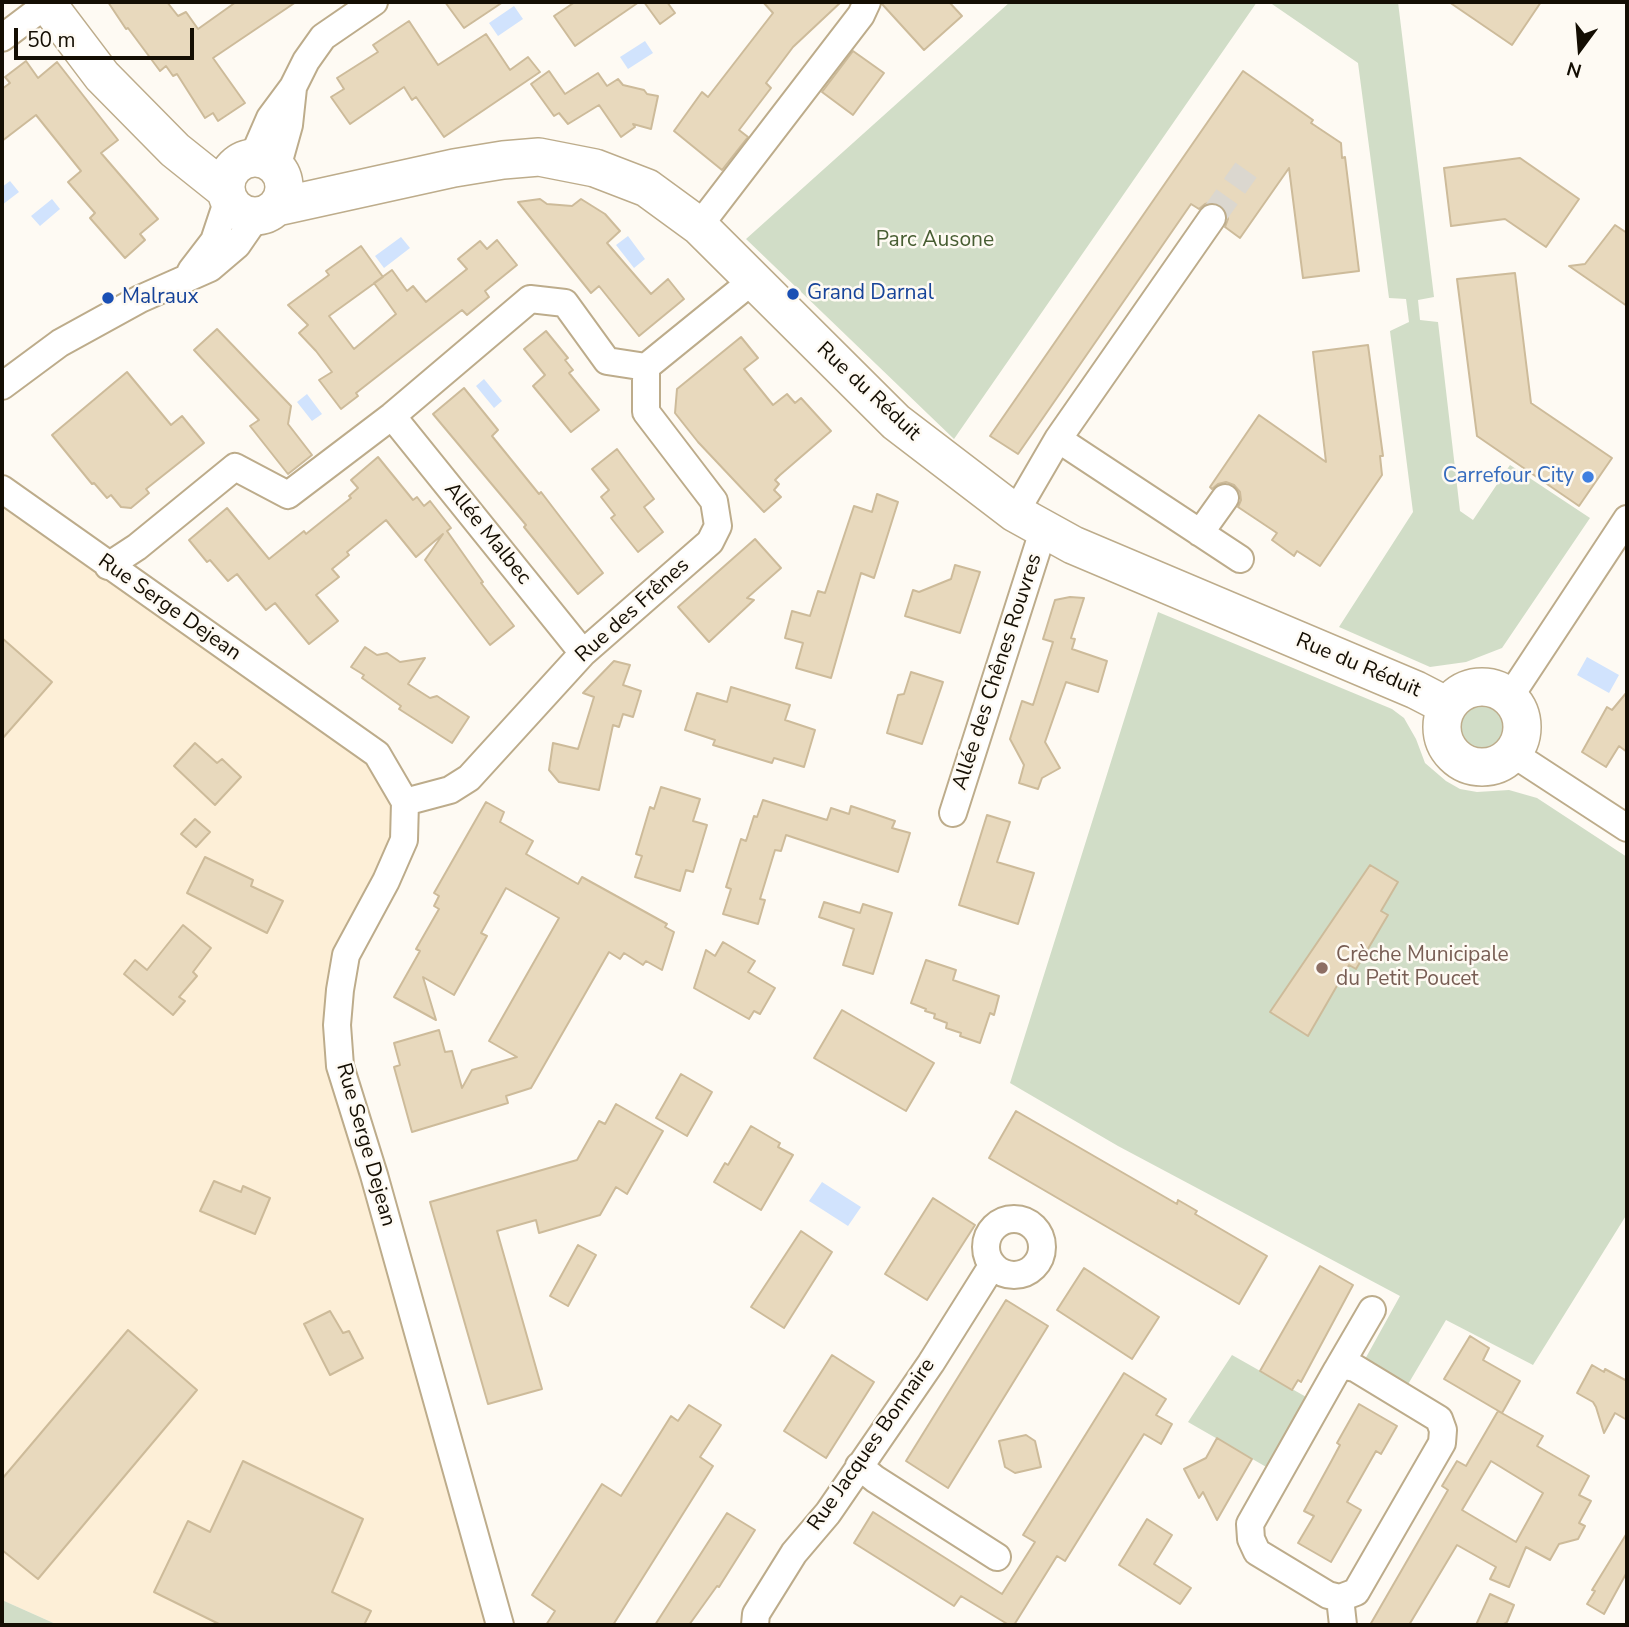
<!DOCTYPE html>
<meta charset="utf-8">
<style>
body{margin:0}
#map{position:relative;width:1629px;height:1627px;overflow:hidden;background:#fefaf3;font-family:"Nunito Sans",sans-serif}
canvas{display:block}
.frame{position:absolute;inset:0;border:4px solid #140e03;pointer-events:none}
.north{position:absolute;left:1545px;top:14px;width:70px;height:70px;-webkit-text-stroke:5px #fefaf3;paint-order:stroke;rotate:196deg;font-size:19px;font-weight:700;line-height:28px;text-align:center;color:#140e03}
.north::after{content:'';display:block;margin:auto;width:24px;height:32px;background:#140e03;clip-path:polygon(50% 0,100% 100%,50% 72%,0 100%)}
.scale{position:absolute;left:14px;top:28px;width:180px;height:32px;box-sizing:border-box;border:4px solid #140e03;border-top:0;padding-left:9px;font-size:21px;line-height:24px;white-space:nowrap;color:#140e03;-webkit-text-stroke:5px #fefaf3;paint-order:stroke}
</style>
<div id="map">
<canvas width="1629" height="1627"></canvas>
<div class="frame"></div>
<div class="north">N</div>
<div class="scale">50 m</div>
</div>
<script>
const context = document.querySelector('canvas').getContext('2d');
context.lineJoin = 'round';
function paint(path, color) { context.fillStyle = color; context.fill(path, 'evenodd'); }
function stroke(path, color, width, dash) { context.strokeStyle = color; context.lineWidth = width; context.lineCap = dash ? 'butt' : 'round'; context.setLineDash(dash || []); context.stroke(path); }
function drawText(font, color, halo, rows, align = 'center') {
  context.font = font + ' "Nunito Sans",sans-serif'; context.lineWidth = 5; context.setLineDash([]); context.textBaseline = 'middle'; context.strokeStyle = halo; context.fillStyle = color; for (const [text, x, y, turn = 0] of rows) {
    context.save(); context.translate(x, y); context.rotate((+turn || 0) * Math.PI / 180); context.textAlign = isNaN(turn) ? turn : align; if (halo) context.strokeText(text, 0, 0); context.fillText(text, 0, 0); context.restore();
  }
}
paint(new Path2D(`
 M2 489 377 754 405 802 346 955 337 1025 500 1625H58L2 1600Z`), '#fdefd7');
paint(new Path2D(`
 M1010 2H1257L954 439 746 239Z
 M1269 2H1398L1434 297 1418 300 1420 320 1438 322 1460 511 1473 520 1510 465 1590 518 1502 648 1466 662 1430 667 1339 627 1413 512 1390 331 1409 322 1406 299 1389 298 1358 63Z
 M1158 612 1392 709 1404 718 1416 739 1425 763 1446 781 1460 789 1477 792 1509 790 1537 798 1627 857V1214L1533 1365 1446 1320 1407 1386 1364 1361 1400 1296 1118 1146 1010 1083Z
 M1457 727a24 24 0 1 1 48 0a24 24 0 1 1-48 0Z
 M1232 1355 1308 1398 1268 1468 1188 1422Z
 M2 1600 58 1625H2Z`), '#d1ddc7');
paint(new Path2D(`
 M514 6 523 19 498 36 489 23Z
 M645 41 653 53 628 69 620 57Z
 M10 181 19 192 2 205V187Z
 M52 199 60 209 40 226 31 216Z
 M628 236 645 259 634 268 616 245Z
 M401 237 410 248 384 268 375 256Z
 M484 379 502 401 494 408 476 386Z
 M307 394 322 414 312 421 297 402Z
 M1587 657 1619 675 1609 693 1577 675Z
 M822 1182 861 1207 848 1226 809 1201Z`), '#d1e3fd');
const building = new Path2D(`
 M108 2H167L178 16 186 12 198 29 236 2H296L213 58 245 103 218 121 213 113 205 118 177 74 173 76 166 66 160 71 128 28 126 29Z
 M445 2H503L464 28Z
 M575 2H639L575 46 554 16Z
 M644 2H667L675 13 660 24Z
 M763 2H841L793 47 766 83 771 88 739 130 748 137 722 170 674 131 702 92 708 97 773 13Z
 M883 2H949L962 16 924 50 882 4Z
 M1449 2H1541L1512 45Z
 M409 21 438 65 486 34 510 70 528 57 540 72 444 137 416 97 412 100 404 87 350 124 331 97 344 89 337 78 378 52 373 45Z
 M853 51 884 73 853 115 822 92Z
 M26 61 38 78 57 62 118 140 101 153 158 219 140 234 145 240 125 258 90 218 95 213 68 182 81 171 36 115 2 141V89L10 83 5 77Z
 M549 71 565 94 598 73 607 86 618 79 623 85 644 90 647 94 658 96 651 129 633 124 635 127 621 137 599 105 568 124 559 113 554 116 531 84Z
 M1243 71 1313 120 1311 123 1341 143 1342 158 1345 157 1359 271 1303 278 1289 168 1240 238 1225 227 1228 219 1226 212 1222 206 1213 202 1205 204 1199 209 1191 204 1018 454 990 436Z
 M1520 158 1579 199 1546 247 1505 219 1451 226 1444 168Z
 M540 199 547 204 572 206 581 199 605 214 620 231 607 243 651 294 668 279 684 299 639 336 599 286 591 293 518 202Z
 M1615 225 1627 233V306L1569 266 1585 264Z
 M497 240 517 265 485 291 489 297 467 315 462 310 356 393 358 396 341 409 319 380 332 372 316 351 299 333 308 325 288 305 329 275 326 271 361 246 383 277 329 316 354 349 396 314 374 283 392 270 407 291 413 286 426 302 467 269 458 259 480 241 487 249Z
 M1515 273 1531 403 1612 458 1579 506 1477 436 1457 279Z
 M217 329 291 406 288 424 312 455 288 474 250 426 259 420 194 350Z
 M546 331 568 358 565 360 573 370 569 373 599 410 571 432 533 386 545 375 524 349Z
 M741 337 758 358 744 369 773 405 787 394 795 403 801 398 831 431 780 475 775 480 779 484 774 490 781 497 764 512 698 442 675 413 677 389Z
 M1368 345 1383 456H1380L1382 475 1320 566 1297 551 1294 556 1272 540 1277 533 1238 507 1241 500 1240 492 1234 485 1226 482 1218 484 1212 489 1210 487 1259 415 1326 462 1313 352Z
 M127 372 171 425 182 416 204 443 146 489 149 493 131 508 121 507 111 495 107 498 94 483 92 484 52 435Z
 M464 388 498 430 492 436 539 494 541 492 603 573 578 594 524 527 526 525 433 414Z
 M617 449 654 499 644 507 663 532 638 552 611 518 615 515 601 497 609 490 592 469Z
 M378 457 413 500 417 497 424 506 430 501 451 528 447 531 483 582 481 583 514 626 490 645 425 560 443 534 416 557 386 520 347 552 349 555 332 569 339 577 316 595 338 621 309 644 275 603 266 610 237 574 228 581 210 560 207 562 189 540 227 508 269 559 304 531 306 534 351 498 349 496 358 488 351 480Z
 M877 494 898 502 874 578 861 573 831 678 796 668 803 643 785 638 792 611 810 616 818 591 825 593 854 506 872 512Z
 M755 539 781 568 747 598 754 600 709 642 678 607Z
 M955 565 980 572 960 633 905 616 913 590 919 592 951 579Z
 M1070 597 1084 598 1071 638 1075 639 1072 649 1107 661 1098 692 1066 682 1045 742 1060 768 1042 778 1038 789 1019 783 1024 765 1010 739 1022 701 1033 705 1053 642 1043 639 1055 600Z
 M2 638 52 682 2 739Z
 M365 647 377 655 387 653 400 662 425 658 408 684 430 698 437 696 469 717 452 743 399 709 401 706 362 678 364 675 351 667Z
 M614 661 630 665 623 685 641 691 633 717 623 714 619 727 613 725 599 790 559 782 549 770 553 743 578 749 594 697 583 693Z
 M911 672 943 682 922 744 887 733 898 695 904 694Z
 M731 687 790 705 785 720 815 730 804 767 774 758 772 763 713 745 715 740 685 730 697 693 727 702Z
 M1627 692V752L1619 746 1606 767 1582 752 1607 707 1612 710Z
 M195 743 217 763 222 759 241 777 215 805 174 766Z
 M661 787 700 799 693 821 707 825 693 872 686 870 680 891 635 877 642 856 636 854 650 807 654 809Z
 M763 800 827 820 831 808 849 814 851 806 895 821 892 828 910 833 898 872 786 835 781 851 775 850 760 899 765 900 758 924 723 914 731 889 726 887 741 839 746 841 754 816 757 817Z
 M486 802 504 812 500 822 533 841 526 854 578 884 582 877 667 924 665 927 674 932 662 970 646 961 643 965 624 953 620 959 609 952 531 1088 506 1096 508 1103 412 1132 394 1067 400 1065 394 1043 439 1030 445 1052 452 1051 462 1088 472 1070 517 1057 489 1041 559 918 506 888 481 933 487 936 454 995 423 977 436 1020 394 997 420 951 416 949 439 909 434 906 439 896 434 893Z
 M987 815 1010 822 997 862 1034 873 1018 924 959 905Z
 M195 819 210 832 196 847 181 834Z
 M205 857 253 880 251 886 283 901 267 933 187 893Z
 M1370 865 1398 882 1381 911 1388 915 1356 969 1349 965 1308 1036 1270 1012Z
 M824 902 860 913 863 904 892 913 873 974 843 965 854 929 819 917Z
 M183 925 211 948 193 972 197 976 179 997 185 1001 173 1015 124 974 135 960 147 970Z
 M723 942 755 961 748 972 775 988 760 1014 754 1011 749 1019 694 988 706 950 715 956Z
 M926 960 956 970 953 980 999 996 994 1015 990 1013 980 1043 960 1036 961 1033 946 1028 947 1023 934 1018 935 1014 925 1011 926 1009 911 1003Z
 M842 1010 934 1063 906 1111 814 1058Z
 M681 1074 712 1092 687 1136 656 1118Z
 M616 1104 663 1131 627 1194 616 1187 600 1215 539 1233 536 1220 497 1231 542 1389 488 1404 430 1202 577 1160 599 1121 605 1124Z
 M1016 1111 1177 1204 1178 1200 1197 1211 1195 1214 1267 1256 1239 1304 989 1158Z
 M751 1126 780 1143 778 1147 793 1155 761 1210 714 1182 725 1163 728 1165Z
 M214 1181 241 1192 243 1186 270 1198 255 1234 200 1211Z
 M933 1198 975 1225 927 1300 885 1274Z
 M801 1231 832 1252 784 1328 751 1307Z
 M578 1245 596 1255 568 1306 550 1296Z
 M1320 1266 1353 1285 1301 1382 1298 1380 1292 1390 1260 1371Z
 M1084 1268 1159 1317 1132 1359 1057 1310Z
 M1006 1300 1048 1326 948 1488 906 1461Z
 M330 1311 343 1333 349 1331 363 1358 330 1375 304 1324Z
 M128 1330 197 1390 38 1579 2 1550V1479Z
 M1470 1336 1489 1348 1483 1360 1520 1381 1502 1413 1444 1379Z
 M832 1355 874 1382 826 1458 784 1431Z
 M1592 1365 1604 1372 1605 1369 1627 1381V1420L1615 1413 1604 1433 1596 1407 1593 1402 1577 1393Z
 M1124 1373 1166 1399 1156 1415 1172 1424 1161 1444 1144 1434 1065 1561 1057 1556 1014 1625H1009L961 1596 954 1606 854 1543 873 1512 1002 1594 1035 1542 1023 1535Z
 M1359 1404 1397 1426 1381 1454 1376 1451 1347 1502 1361 1510 1331 1562 1298 1543 1314 1516 1304 1511 1332 1460 1340 1445 1337 1443Z
 M689 1405 721 1425 700 1457 713 1466 613 1625H546L555 1611 532 1595 602 1484 621 1496 671 1416 678 1421Z
 M1498 1411 1543 1436 1537 1446 1589 1476 1579 1495 1591 1501 1579 1523 1585 1526 1578 1539 1559 1544 1550 1560 1526 1547 1509 1587 1490 1579 1496 1567 1457 1545 1409 1625H1370L1448 1490 1442 1486 1457 1461 1466 1466ZM1491 1461 1543 1493 1516 1542 1462 1510Z
 M1026 1435 1035 1441 1041 1467 1015 1473 1005 1467 999 1441Z
 M1217 1438 1252 1459 1217 1520 1203 1492 1199 1498 1184 1469 1206 1458Z
 M243 1461 363 1519 332 1592 371 1611 364 1625H221L154 1592 188 1521 210 1532Z
 M727 1513 755 1530 719 1587 717 1586 689 1625H655Z
 M1147 1519 1172 1535 1154 1564 1191 1588 1180 1604 1119 1565Z
 M1627 1533V1572L1604 1614 1587 1604 1595 1591 1592 1590Z
 M1490 1594 1514 1605 1507 1622 1502 1625H1476Z`);
paint(building, '#e8d9bd');
stroke(building, '#cdbb9a', 2);
stroke(new Path2D(`
 M1212 218 1246 170`), '#dbd7cf', 26, [26, 13]);
const street = new Path2D(`
 M2 38 47 4
 M253 157 270 118 293 87 306 61 323 37 374 2
 M277 168 289 125 293 88
 M699 226 861 15 867 2
 M191 271 214 241 228 199
 M2 386 60 343 140 299 210 268 237 245 257 216
 M392 416 583 653
 M1058 439 1240 559
 M2 489 377 754 405 802 404 840 386 881 346 955 340 990 337 1025 340 1066 374 1175 500 1625
 M1015 513 1058 439 1212 218
 M1200 533 1225 498
 M108 566 137 547 235 467 288 495 392 416 530 299 565 303 607 361 646 367 752 281
 M1509 698 1627 519
 M1512 753 1627 828
 M405 802 450 790 469 778 583 653 710 542 718 526 714 501 646 412V367
 M953 813 1043 531
 M986 1247a28 28 0 1 1 56 0a28 28 0 1 1-56 0Z
 M1345 1366 1355 1368 1439 1419 1443 1430 1442 1443 1356 1592 1340 1598 1328 1595 1257 1552 1251 1539 1250 1524 1337 1370Z
 M1337 1370 1372 1310
 M859 1466 875 1479 997 1557
 M1340 1598 1343 1625
 M755 1625 756 1614 794 1553 828 1513 931 1363 992 1266`);
const secondary = new Path2D(`
 M46 2 102 76 175 150 225 190
 M226 187a29 29 0 1 1 58 0a29 29 0 1 1-58 0Z
 M277 207 454 168 503 160 539 157 595 168 647 188 699 226 896 422 1015 513 1073 545 1416 690 1447 706
 M1442 727a40 40 0 1 1 80 0a40 40 0 1 1-80 0Z`);
stroke(street, '#bdac8b', 30);
stroke(secondary, '#bdac8b', 40);
stroke(street, '#fff', 26);
stroke(secondary, '#fff', 37);
for (const [x, y, r, color] of [
 [793,294,7,"#1a4fb4"],
 [108,298,7,"#1a4fb4"],
 [1588,477,7,"#3f7fe0"],
 [1322,968,7,"#8d6e63"]
]) { const dot = new Path2D(); dot.arc(x, y, r, 0, 2 * Math.PI); context.fillStyle = color; context.fill(dot); stroke(dot, '#fefaf3', 2.5); }
drawText('21px', '#475d32', '#fefaf3', [
 ["Parc Ausone",935,241]
]);
drawText('21px', '#164399', '#fefaf3', [
 ["Grand Darnal",807,294],
 ["Malraux",122,298]
], 'left');
drawText('21px', '#140e03', '#fefaf3', [
 ["Rue du Réduit",868,392,43],
 ["Allée Malbec",487,534,51],
 ["Rue Serge Dejean",169,608,35],
 ["Rue des Frênes",633,611,-42],
 ["Rue du Réduit",1358,666,23],
 ["Allée des Chênes Rouvres",998,672,-72],
 ["Rue Serge Dejean",365,1145,74],
 ["Rue Jacques Bonnaire",872,1445,-55]
]);
drawText('21px', '#366cbe', '#fefaf3', [
 ["Carrefour City",1574,477]
], 'right');
drawText('21px', '#785e54', '#fefaf3', [
 ["Crèche Municipale",1336,956],
 ["du Petit Poucet",1336,980]
], 'left');
</script>
